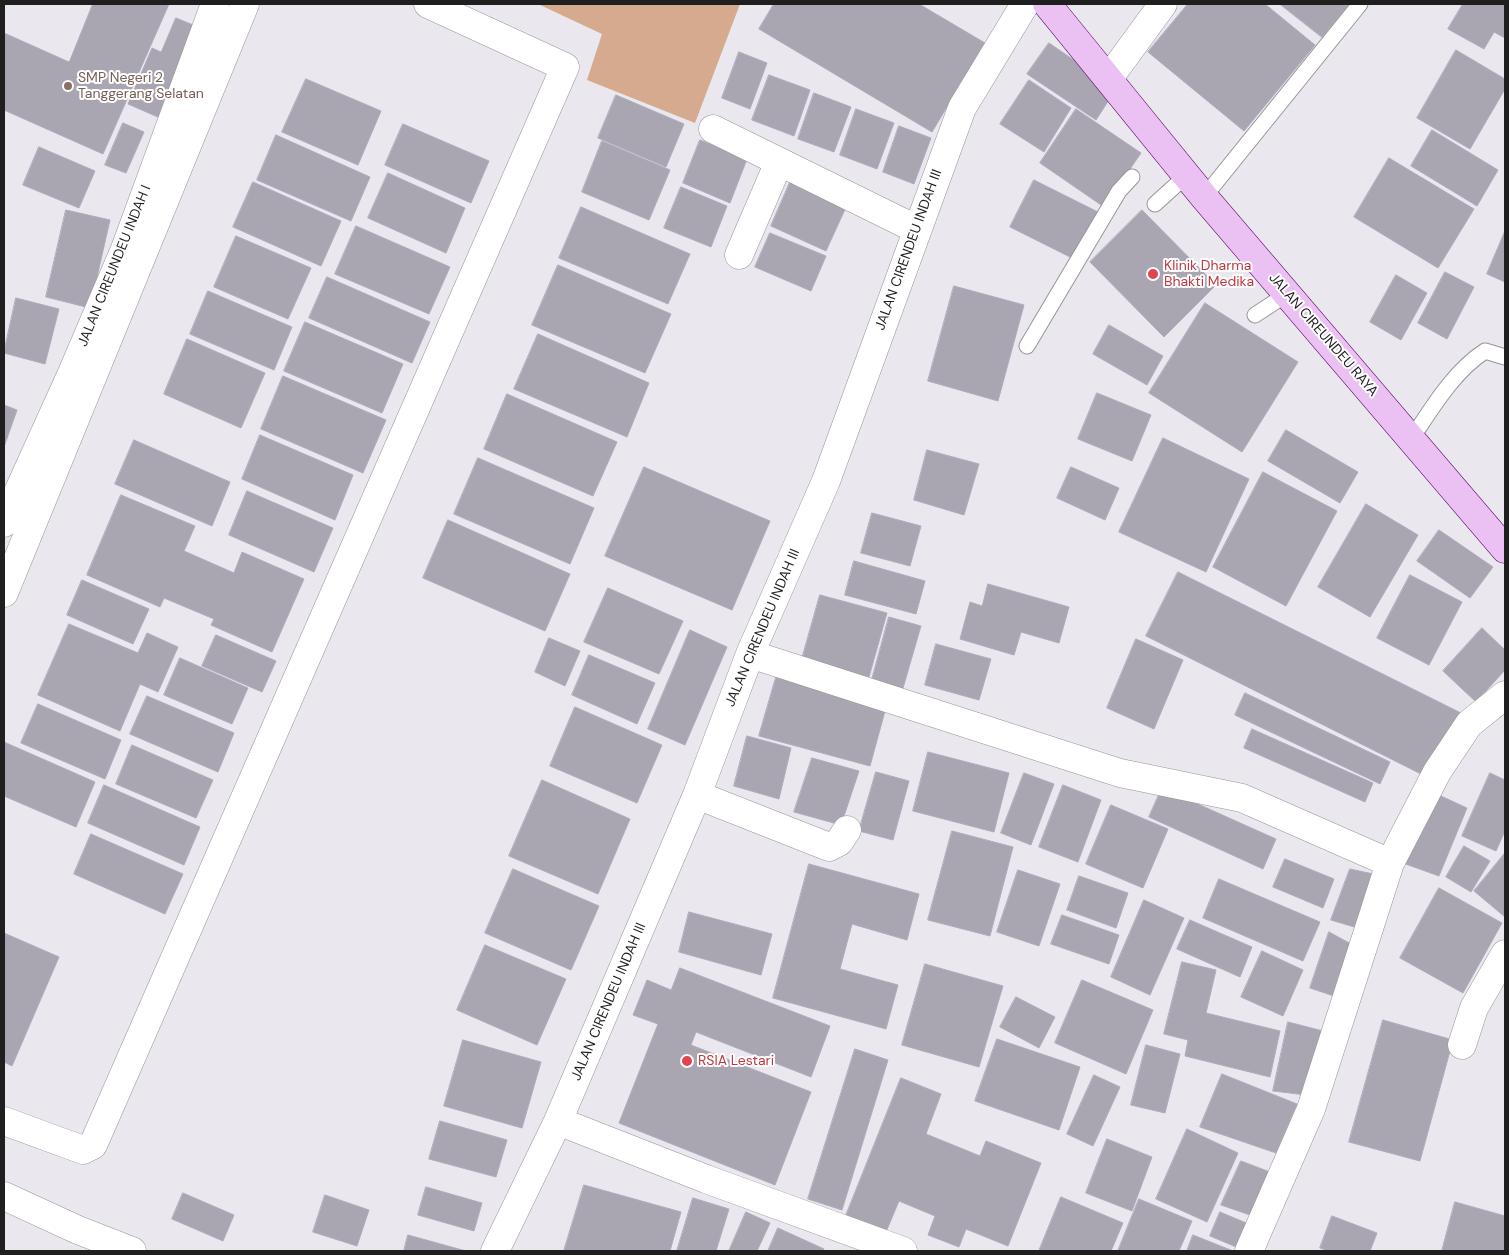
<!DOCTYPE html>
<style>
body{margin:0}
#map{position:relative;width:1509px;height:1255px;overflow:hidden;background:#eae7ef;font-family:"DM Sans",sans-serif}
canvas{display:block}
.frame{position:absolute;inset:0;border:5px solid #1f1f1f;pointer-events:none}
</style>
<div id="map">
<canvas width="1509" height="1255"></canvas>
<div class="frame"></div>
</div>
<script>
const context = document.querySelector('canvas').getContext('2d');
context.lineJoin = 'round';
function paint(path, color) { context.fillStyle = color; context.fill(path, 'evenodd'); }
function stroke(path, color, width, dash) { context.strokeStyle = color; context.lineWidth = width; context.lineCap = dash ? 'butt' : 'round'; context.setLineDash(dash || []); context.stroke(path); }
function drawText(font, color, halo, rows, align = 'center') {
  context.font = font + ' "DM Sans",sans-serif'; context.lineWidth = 4; context.setLineDash([]); context.textBaseline = 'middle'; context.strokeStyle = halo; context.fillStyle = color; for (const [text, x, y, turn = 0] of rows) {
    context.save(); context.translate(x, y); context.rotate((+turn || 0) * Math.PI / 180); context.textAlign = isNaN(turn) ? turn : align; if (halo) context.strokeText(text, 0, 0); context.fillText(text, 0, 0); context.restore();
  }
}
paint(new Path2D(`
 M538 4H740L695 123 587 80 602 34Z`), '#d5aa8e');
const building = new Path2D(`
 M93 4H169L103 154 4 110V33L69 62Z
 M774 4H919L985 43 932 132 759 29Z
 M1188 4H1265L1315 45 1244 131 1148 52Z
 M1280 4H1349L1322 37Z
 M1463 4H1505V38L1494 32 1484 49 1448 29Z
 M176 18 198 27 167 121 128 104 152 48 161 52Z
 M1049 43 1116 89 1096 120 1027 74Z
 M1456 50 1505 79V89L1470 149 1417 118Z
 M739 52 767 63 750 109 722 98Z
 M769 75 810 90 794 136 752 120Z
 M306 79 381 111 358 165 282 132Z
 M1029 80 1071 108 1044 152 1000 124Z
 M814 93 851 107 834 152 798 139Z
 M616 95 684 124 666 167 598 138Z
 M856 109 894 123 877 169 840 155Z
 M1076 109 1141 153 1104 207 1040 163Z
 M123 123 144 132 126 173 105 165Z
 M403 124 489 161 471 203 385 165Z
 M899 126 931 138 914 184 883 172Z
 M1432 130 1498 170 1477 206 1411 166Z
 M276 135 370 177 351 221 257 180Z
 M700 140 747 159 730 203 683 183Z
 M602 141 670 170 649 220 582 192Z
 M39 147 95 171 79 208 23 185Z
 M1389 158 1474 209 1438 268 1354 217Z
 M388 173 465 208 446 253 368 218Z
 M791 180 847 205 826 251 771 226Z
 M1034 180 1098 212 1074 259 1010 227Z
 M253 182 341 221 321 266 233 227Z
 M681 187 727 206 711 247 664 228Z
 M581 207 690 254 668 304 559 258Z
 M66 210 110 220 90 308 46 297Z
 M1142 210 1216 285 1164 337 1090 262Z
 M356 226 450 267 429 314 335 274Z
 M1505 231V282L1487 274Z
 M770 233 826 256 811 291 755 267Z
 M236 236 311 268 288 319 214 287Z
 M558 265 671 314 645 373 532 325Z
 M1445 272 1474 287 1447 339 1418 323Z
 M1396 275 1427 293 1401 340 1370 322Z
 M327 277 430 322 412 363 309 318Z
 M954 286 1024 305 998 401 928 381Z
 M208 291 292 327 274 370 190 334Z
 M16 298 59 309 45 364 4 353Z
 M1205 303 1298 362 1242 452 1149 393Z
 M305 322 403 364 382 413 284 371Z
 M1109 325 1163 356 1147 385 1093 354Z
 M538 334 649 383 627 437 514 389Z
 M187 339 265 373 241 428 164 394Z
 M283 376 386 420 363 473 261 429Z
 M1097 393 1151 415 1132 461 1078 439Z
 M507 394 617 442 593 496 484 449Z
 M4 405 17 410 4 447Z
 M1286 430 1358 472 1340 503 1268 461Z
 M260 435 353 475 335 520 242 479Z
 M1163 438 1249 479 1206 572 1119 532Z
 M134 440 230 482 212 526 115 484Z
 M927 450 979 464 964 515 914 500Z
 M478 458 594 508 570 564 454 514Z
 M644 467 770 521 732 610 605 556Z
 M1071 467 1119 488 1105 520 1057 498Z
 M1263 472 1337 511 1286 606 1213 567Z
 M247 491 333 528 314 572 229 535Z
 M121 495 195 526 184 551 234 573 242 552 304 579 272 652 211 625 214 619 164 598 160 607 87 575Z
 M1366 504 1418 535 1370 617 1318 587Z
 M872 513 921 526 910 566 861 553Z
 M448 520 570 574 545 631 423 578Z
 M1439 530 1493 567 1470 598 1417 561Z
 M854 561 925 581 916 614 845 595Z
 M1178 572 1463 714 1431 779 1146 636Z
 M1410 575 1462 602 1429 665 1377 638Z
 M82 580 149 609 133 644 67 615Z
 M988 584 1069 607 1059 643 1021 632 1014 655 960 639 970 602 982 606Z
 M608 588 683 621 659 674 584 642Z
 M820 595 887 613 869 677 802 659Z
 M889 617 921 626 901 695 870 687Z
 M69 624 138 653 147 633 178 647 158 692 140 684 120 731 38 695Z
 M1482 628 1505 650V670L1476 702 1443 671Z
 M690 630 727 647 685 745 648 729Z
 M216 635 276 661 262 692 202 666Z
 M549 638 580 651 565 686 535 672Z
 M1136 639 1183 660 1154 729 1107 708Z
 M936 644 991 659 979 700 925 685Z
 M589 655 655 683 637 724 572 695Z
 M180 658 248 688 232 724 164 695Z
 M777 674 887 704 870 766 759 736Z
 M1245 693 1390 762 1380 784 1235 715Z
 M147 696 234 733 218 772 130 734Z
 M38 704 121 740 105 779 21 743Z
 M575 707 662 745 637 803 550 766Z
 M1252 729 1373 783 1365 802 1244 748Z
 M747 736 791 748 779 799 734 786Z
 M4 742 95 782 76 827 4 796Z
 M132 745 213 780 196 818 116 784Z
 M928 752 1009 773 994 832 913 811Z
 M812 758 859 771 841 825 794 812Z
 M876 772 909 781 893 840 859 831Z
 M1024 773 1054 784 1031 845 1001 833Z
 M1490 773 1505 780V831L1496 851 1462 836Z
 M542 780 630 819 598 894 509 856Z
 M104 785 200 827 184 865 88 823Z
 M1063 785 1101 800 1078 862 1039 847Z
 M1162 788 1276 839 1263 869 1149 817Z
 M1430 791 1467 808 1439 876 1400 862Z
 M1111 805 1168 829 1143 888 1086 864Z
 M952 831 1013 847 990 936 928 920Z
 M91 834 183 874 165 914 74 874Z
 M1464 846 1490 861 1471 892 1446 877Z
 M1505 853V917L1474 891Z
 M1285 859 1334 879 1323 908 1273 887Z
 M809 864 919 894 907 940 852 924 840 969 898 985 886 1029 773 998Z
 M513 869 599 906 571 970 485 933Z
 M1350 869 1378 875 1361 929 1331 920Z
 M1018 870 1060 884 1039 946 997 932Z
 M1079 876 1128 893 1116 928 1067 910Z
 M1219 879 1320 922 1303 961 1203 918Z
 M1439 888 1502 923 1463 993 1400 958Z
 M1144 900 1184 918 1150 995 1111 977Z
 M689 912 772 934 761 975 679 952Z
 M1062 915 1119 935 1109 964 1051 944Z
 M1190 920 1252 947 1240 977 1177 949Z
 M1329 932 1351 944 1334 996 1310 988Z
 M4 933 59 957 12 1066 4 1062Z
 M485 945 566 979 537 1045 457 1010Z
 M1262 951 1303 970 1283 1016 1241 997Z
 M1182 962 1216 970 1206 1013 1280 1031 1270 1077 1185 1056 1188 1040 1164 1034Z
 M925 964 1003 986 979 1067 902 1045Z
 M680 968 830 1026 811 1077 696 1032 691 1045 811 1092 775 1185 619 1123 658 1024 633 1015 647 980 671 990Z
 M1082 980 1153 1010 1126 1074 1055 1043Z
 M1016 997 1055 1017 1039 1048 1000 1027Z
 M1383 1020 1453 1040 1420 1161 1349 1142Z
 M1288 1022 1327 1032 1306 1095 1273 1091Z
 M997 1039 1080 1067 1059 1130 975 1101Z
 M463 1040 541 1062 522 1128 444 1106Z
 M1146 1045 1180 1054 1165 1113 1131 1105Z
 M855 1049 888 1060 842 1210 808 1199Z
 M1222 1074 1297 1104 1276 1153 1200 1127Z
 M1094 1075 1120 1087 1093 1146 1067 1134Z
 M901 1078 941 1094 926 1134 980 1156 986 1141 1041 1163 1008 1246 966 1229 959 1247 928 1235 935 1216 899 1201 883 1239 843 1223Z
 M440 1121 507 1140 496 1177 429 1159Z
 M1187 1129 1238 1153 1207 1222 1156 1199Z
 M1107 1139 1152 1157 1132 1211 1086 1193Z
 M1241 1161 1270 1172 1253 1216 1221 1205Z
 M584 1185 681 1212 670 1251H564Z
 M426 1187 482 1203 474 1231 418 1215Z
 M183 1193 234 1215 223 1241 172 1219Z
 M325 1195 369 1210 357 1246 313 1232Z
 M1061 1197 1123 1223 1111 1251H1039Z
 M693 1198 729 1209 716 1251H677Z
 M1139 1199 1192 1221 1179 1251H1118Z
 M1455 1202 1505 1216V1251H1442Z
 M746 1212 770 1223 757 1251H729Z
 M1220 1212 1251 1225 1241 1249 1210 1236Z
 M1332 1216 1377 1233 1370 1251H1328L1320 1248Z
 M778 1228 824 1249 823 1251H768Z
 M408 1235 466 1251H404Z
 M1193 1235 1233 1251H1187Z`);
paint(building, '#a9a6b1');
stroke(building, '#afabbf', 1);
const service = new Path2D(`
 M1204 197 1360 4
 M1155 204 1187 175
 M1255 315 1287 294
 M1027 346 1119 191 1132 177
 M1412 438C1432 408 1454 371 1485 351L1505 357`);
const minor = new Path2D(`
 M1109 78 1163 4
 M713 129 916 229
 M739 255 779 162
 M4 523 72 373 125 249 215 4
 M4 593 245 4
 M750 654 1120 773 1242 798 1390 863
 M697 795 829 847 839 842 847 830
 M1462 1045 1474 1008 1505 954
 M4 1121 83 1150 93 1145 565 67 428 4
 M558 1121 706 1179 903 1251
 M4 1196 78 1230 132 1251
 M495 1251 558 1121 697 795 750 654 826 481 962 108 1025 4
 M1249 1251 1311 1109 1390 863 1437 772 1469 724 1505 695`);
const secondary = new Path2D(`
 M1047 4 1204 197 1505 549`);
stroke(service, '#969696', 17);
stroke(minor, '#969696', 29);
stroke(secondary, '#62116b', 29);
stroke(service, '#fff', 15);
stroke(minor, '#fff', 28);
stroke(secondary, '#ebc1f3', 28);
for (const [x, y, r, color] of [
 [68,86,5,"#8d6e63"],
 [1153,274,6,"#e0444e"],
 [687,1061,6,"#e0444e"]
]) { const dot = new Path2D(); dot.arc(x, y, r, 0, 2 * Math.PI); context.fillStyle = color; context.fill(dot); stroke(dot, '#fff', 2); }
drawText('14px', '#785e54', '#fff', [
 ["SMP Negeri 2",78,78],
 ["Tanggerang Selatan",78,94]
], 'left');
drawText('14px', '#1f1f1f', '#fff', [
 ["JALAN CIRENDEU INDAH III",909,250,-70],
 ["JALAN CIREUNDEU INDAH I",115,266,-68],
 ["JALAN CIREUNDEU RAYA",1323,335,49],
 ["JALAN CIRENDEU INDAH III",763,628,-67],
 ["JALAN CIRENDEU INDAH III",609,1002,-67]
]);
drawText('14px', '#be3a42', '#fff', [
 ["Klinik Dharma",1164,266],
 ["Bhakti Medika",1164,282],
 ["RSIA Lestari",698,1061]
], 'left');
</script>
